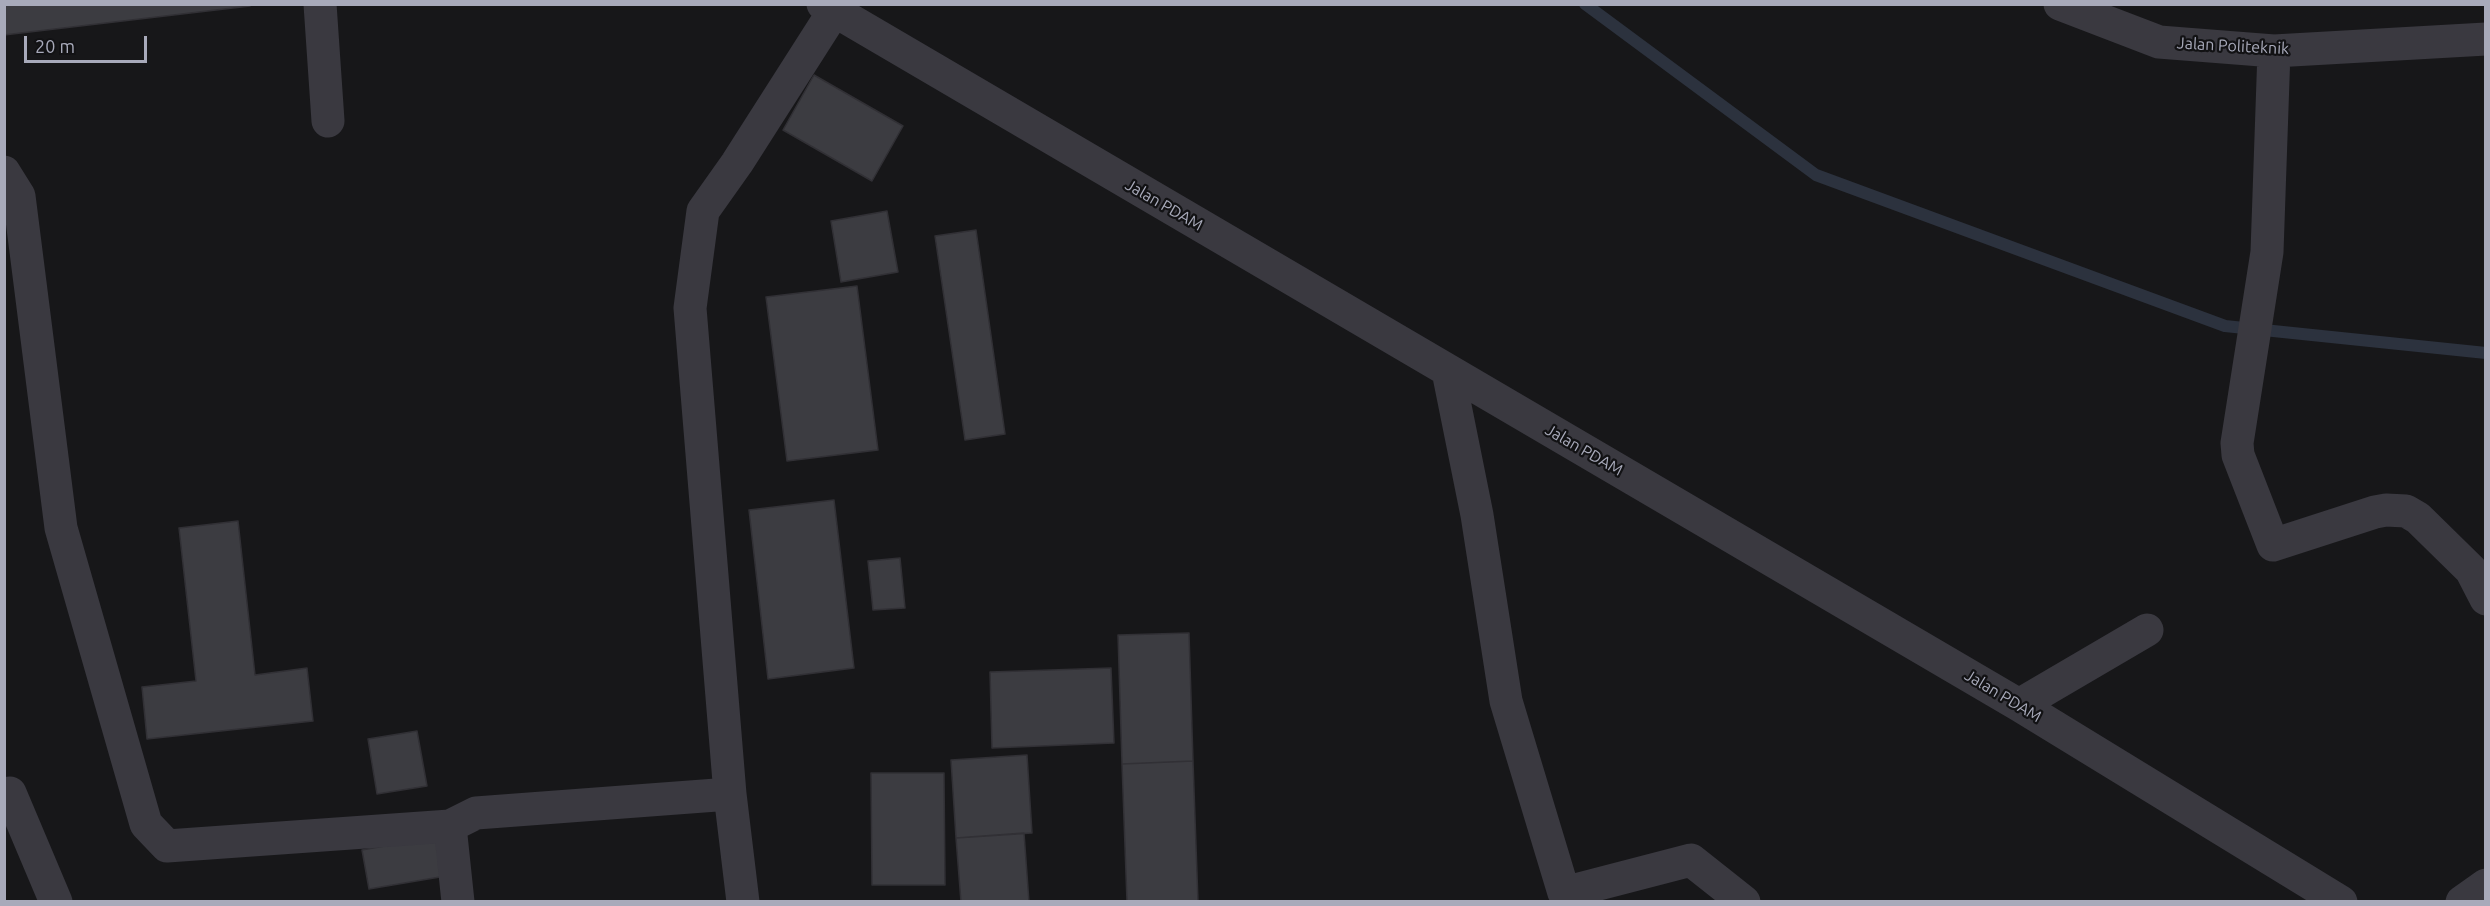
<!DOCTYPE html>
<style>
body{margin:0}
#map{position:relative;width:2490px;height:906px;overflow:hidden;background:#171719;font-family:Ubuntu,sans-serif}
canvas{display:block}
.frame{position:absolute;inset:0;border:6px solid #a8aaba;pointer-events:none}
.scale{position:absolute;left:24px;top:36px;width:123px;height:27px;box-sizing:border-box;border:3px solid #a8aaba;border-top:0;padding-left:8px;font-size:18px;line-height:21px;white-space:nowrap;color:#a8aaba;-webkit-text-stroke:4px #121214;paint-order:stroke}
</style>
<div id="map">
<canvas width="2490" height="906"></canvas>
<div class="frame"></div>
<div class="scale">20 m</div>
</div>
<script>
const context = document.querySelector('canvas').getContext('2d');
context.lineJoin = 'round';
function stroke(path, color, width, dash) { context.strokeStyle = color; context.lineWidth = width; context.lineCap = dash ? 'butt' : 'round'; context.setLineDash(dash || []); context.stroke(path); }
function paint(path, color) { context.fillStyle = color; context.fill(path, 'evenodd'); }
function drawText(font, color, halo, rows, align = 'center') {
  context.font = font + ' Ubuntu,sans-serif'; context.lineWidth = 4.5; context.setLineDash([]); context.textBaseline = 'middle'; context.strokeStyle = halo; context.fillStyle = color; for (const [text, x, y, turn = 0] of rows) {
    context.save(); context.translate(x, y); context.rotate((+turn || 0) * Math.PI / 180); context.textAlign = isNaN(turn) ? turn : align; if (halo) context.strokeText(text, 0, 0); context.fillText(text, 0, 0); context.restore();
  }
}
stroke(new Path2D(`
 M1585 4 1816 175 2225 326 2486 353`), '#2c323e', 12);
const building = new Path2D(`
 M4 4H250V6L4 35Z
 M814 75 903 126 872 181 783 130Z
 M887 211 898 272 841 282 831 221Z
 M976 230 1005 434 965 440 935 236Z
 M857 286 878 450 787 461 766 297Z
 M834 500 854 668 768 679 749 510Z
 M238 521 255 675 307 668 313 721 147 739 142 687 196 681 179 528Z
 M900 558 905 608 873 610 868 561Z
 M1189 633 1193 761 1122 764 1118 635Z
 M1111 668 1114 743 992 748 990 672Z
 M417 731 427 786 377 794 368 739Z
 M1027 755 1032 833 956 838 951 760Z
 M1193 761 1198 902H1127L1122 764Z
 M871 773H944L945 885H872Z
 M1024 833 1029 902H961L956 838Z
 M440 836 446 876 369 889 362 850Z`);
paint(building, '#3c3c41');
stroke(building, '#313035', 1.5);
stroke(new Path2D(`
 M320 4 328 121
 M823 4 2019 705 2341 902
 M2060 4 2159 42 2274 51 2486 39
 M2274 51 2267 252 2237 443 2238 455 2273 545 2375 512 2386 510 2406 511 2418 518 2471 570 2486 599
 M4 172 19 196 61 528 146 824 167 846 450 826
 M1448 371 1477 515 1506 701 1564 893 1691 860 1744 902
 M2019 705 2147 630
 M10 793 56 902
 M730 794 690 308 703 211 737 163 834 11
 M458 902 450 826 476 813 730 794 743 902
 M2462 902 2486 885`), '#3a3940', 33);
drawText('16px', '#a8aaba', '#121214', [
 ["Jalan Politeknik",2233,46,3],
 ["Jalan PDAM",1164,205,30],
 ["Jalan PDAM",1584,450,30],
 ["Jalan PDAM",2003,696,31]
]);
</script>
